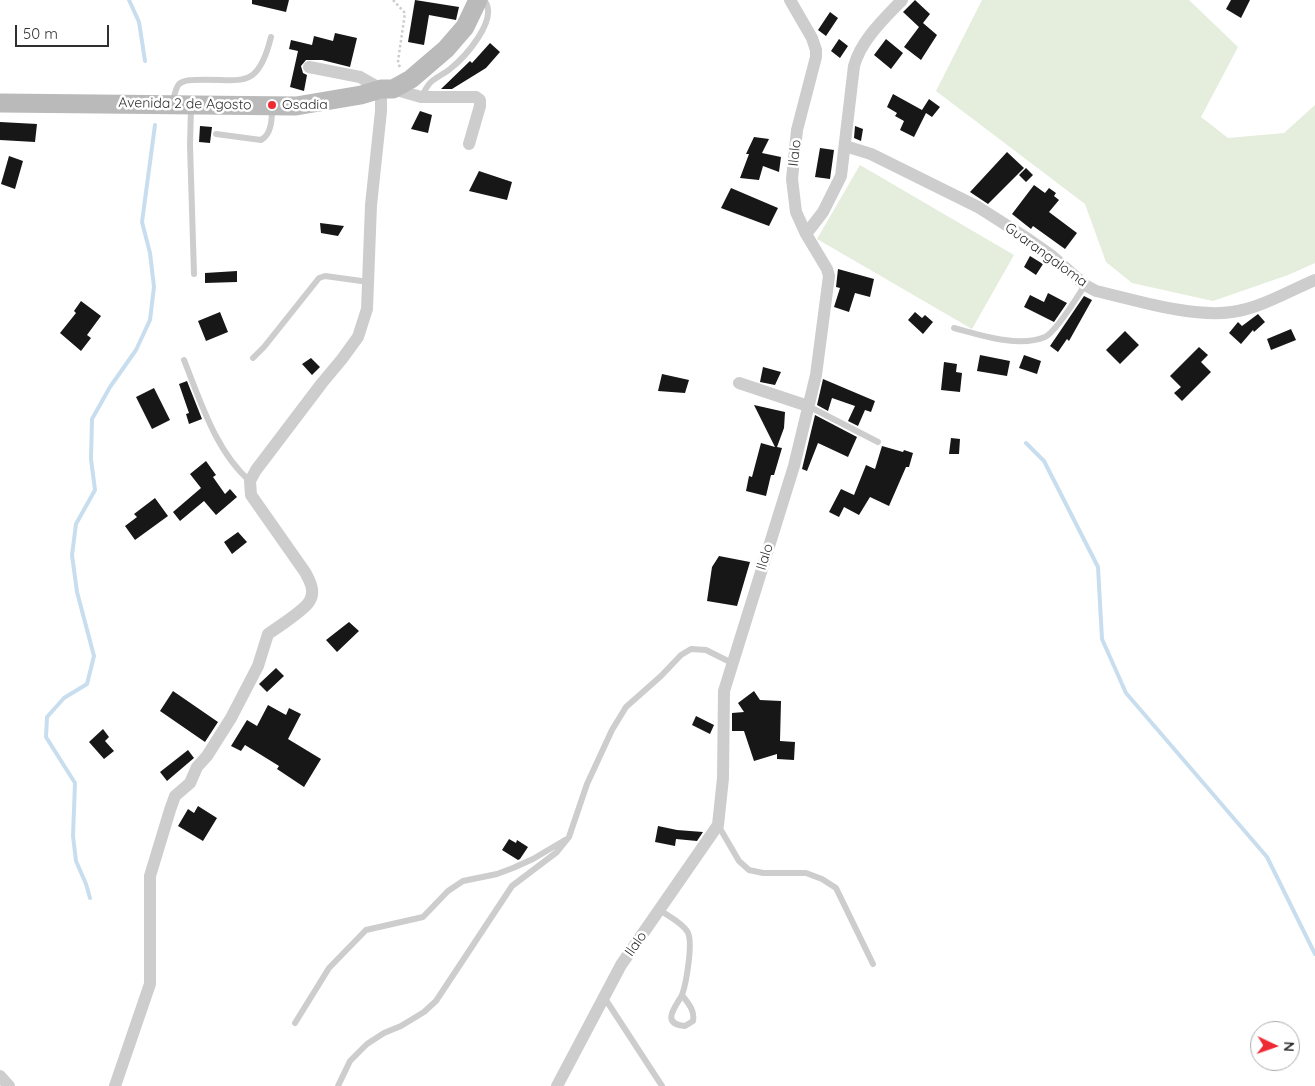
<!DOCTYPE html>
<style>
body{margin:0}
#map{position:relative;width:1315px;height:1086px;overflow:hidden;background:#fff;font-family:Quicksand,sans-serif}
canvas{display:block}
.north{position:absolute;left:1250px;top:1021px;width:50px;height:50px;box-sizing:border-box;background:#fff;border:1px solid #acacac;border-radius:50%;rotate:93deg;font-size:14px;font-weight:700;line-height:20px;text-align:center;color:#303030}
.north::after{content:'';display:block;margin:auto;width:18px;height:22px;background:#ee2a32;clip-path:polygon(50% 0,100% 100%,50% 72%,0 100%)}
.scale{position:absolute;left:15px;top:25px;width:94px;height:22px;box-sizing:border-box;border:2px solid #303030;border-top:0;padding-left:6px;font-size:15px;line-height:18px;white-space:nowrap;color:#303030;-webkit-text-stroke:4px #fff;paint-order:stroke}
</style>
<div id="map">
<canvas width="1315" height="1086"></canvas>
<div class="north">N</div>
<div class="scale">50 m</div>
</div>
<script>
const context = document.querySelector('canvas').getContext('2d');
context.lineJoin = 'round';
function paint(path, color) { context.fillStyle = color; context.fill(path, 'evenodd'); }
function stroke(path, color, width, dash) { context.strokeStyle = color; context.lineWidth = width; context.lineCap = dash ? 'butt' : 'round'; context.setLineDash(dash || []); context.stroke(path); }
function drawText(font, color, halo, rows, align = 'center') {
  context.font = font + ' Quicksand,sans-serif'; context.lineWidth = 5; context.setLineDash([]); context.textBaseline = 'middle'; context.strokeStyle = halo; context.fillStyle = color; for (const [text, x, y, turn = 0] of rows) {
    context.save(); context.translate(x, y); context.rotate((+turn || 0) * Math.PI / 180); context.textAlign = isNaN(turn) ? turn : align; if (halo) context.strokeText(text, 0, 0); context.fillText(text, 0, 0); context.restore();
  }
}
paint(new Path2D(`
 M982 0H1189L1238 47 1201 117 1228 138 1284 133 1315 105V263L1288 275 1213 301 1132 283 1106 262 1085 204 936 91Z
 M860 165 1014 255 972 329 817 239Z`), '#e5eddd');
stroke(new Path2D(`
 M129 0 139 22 145 61
 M1026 443 1044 461 1098 567 1102 639 1126 693 1267 857 1315 954
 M90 898 86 884 76 861 73 836 75 783 46 737 47 717 64 698 87 684 94 656 77 592 72 555 76 524 95 490 91 459 92 419 110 387 136 350 150 320 154 287 150 253 142 222 155 125`), '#c8deee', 4);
paint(new Path2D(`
 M252 0H289L286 12 252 4Z
 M415 0 459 7 456 20 429 15 424 45 408 42Z
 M915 0 930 14 923 23 937 35 921 60 904 47 919 27 903 12Z
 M1231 0H1250L1241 18 1226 9Z
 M830 12 838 18 826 36 818 30Z
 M335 33 357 38 350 67 322 60H306L301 66 303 73 307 75 304 91 290 87 298 51 289 49 291 40 312 45 314 36 333 41Z
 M839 39 848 46 840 58 831 51Z
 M886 39 903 53 891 69 874 55Z
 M490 43 500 52 486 68 452 89H441L470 61 472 63Z
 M893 94 922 110 929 99 940 107 932 117 926 113 914 137 900 130 904 121 895 116 897 113 887 107Z
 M420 111 432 115 428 133 411 129Z
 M0 122 37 124 35 142 0 140Z
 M200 126 212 127 210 143 199 142Z
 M855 126 863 129 861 141 854 138Z
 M754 137 769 139 762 153 781 157 779 172 763 166 759 180 740 178 749 154H746Z
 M820 148 834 150 830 179 815 177Z
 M1007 152 1024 168 988 204 970 192Z
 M9 156 23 161 15 189 1 184Z
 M1026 168 1033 175 1026 182 1019 175Z
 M479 171 512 182 507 200 469 191Z
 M1034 185 1045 193 1049 188 1056 193 1054 196 1059 200 1049 212 1077 233 1065 249 1033 226 1031 229 1012 214Z
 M731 188 778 208 769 226 721 208Z
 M320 223 344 226 338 236 321 233Z
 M1030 256 1043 264 1036 275 1024 267Z
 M838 269 874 279 870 297 855 293 849 312 834 307 840 288 836 287Z
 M237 271V282L205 283V273Z
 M1048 293 1067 303 1054 322 1024 307 1030 295 1044 302Z
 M1084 296 1092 300 1069 341 1067 339 1058 352 1050 346Z
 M81 301 101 316 87 335 91 338 81 351 60 333 76 313 74 311Z
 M220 312 228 332 206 341 198 321Z
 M915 312 922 318 925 315 933 322 923 334 908 320Z
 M1258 314 1265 322 1254 332 1253 330 1241 344 1229 333 1238 322 1242 326Z
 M1291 329 1296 340 1271 350 1267 339Z
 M1125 331 1139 345 1120 364 1106 350Z
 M1199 347 1208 355 1201 362 1211 372 1182 401 1174 393 1181 387 1170 376Z
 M980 355 1010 361 1007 376 977 371Z
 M1024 355 1041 361 1037 374 1019 368Z
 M311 358 320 367 312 375 302 364Z
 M944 362 957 364 956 372 962 373 960 392 941 390Z
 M763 367 781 372 775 385 760 382Z
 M662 374 689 380 685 393 658 391Z
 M823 379 875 401 871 412 865 410 858 426 848 421 855 406 832 398 828 411 817 405Z
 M187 381 202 419 189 424 186 414 189 413 179 384Z
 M154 388 170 420 152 429 136 397Z
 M754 405 785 412 784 428 777 447 782 448 774 475H771L766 496 746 491 749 476 752 477 761 443 775 447Z
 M815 415 857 437 848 457 818 443 807 471 802 469Z
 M951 438 960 439 959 454H949Z
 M882 446 903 452 904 450 913 453 909 467H906L889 506 870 497 859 515 844 507 839 517 829 512 841 489 854 495 866 465 875 469Z
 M206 461 216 475 213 477 225 494 230 489 237 497 216 515 204 501 180 521 173 512 201 488 190 474Z
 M155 498 168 516 135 540 125 526 137 517 134 514Z
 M238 532 247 542 232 554 224 542Z
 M719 556 750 562 737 606 707 601 712 567Z
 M349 622 359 631 337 652 326 640Z
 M276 668 284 676 267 692 259 684Z
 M173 691 218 722 205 742 160 711Z
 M754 691 760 700 781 701 780 741 795 742 794 760 777 759V754L754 761 744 731H732V713L744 712 738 703Z
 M268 705 286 715 289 708 301 714 288 739 321 759 304 787 277 769 279 766 245 745 241 751 231 746 247 720 257 726Z
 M696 716 714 725 710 734 692 725Z
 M103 729 109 737 105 741 114 751 104 759 89 742Z
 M188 750 194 758 167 781 160 772Z
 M198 806 217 818 203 841 178 826 188 809 194 813Z
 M658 826 677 830 703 832 697 841 676 839 675 846 655 842Z
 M509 839 516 843 517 840 528 847 520 859 518 860 502 850Z`), '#171717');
stroke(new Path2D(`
 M393 0 405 13 398 61 400 68`), '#cdcdcd', 2.5, [2.5, 2.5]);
stroke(new Path2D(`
 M422 96C424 92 427 86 430 83 436 77 444 74 450 69 464 58 500 19 484 0
 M173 102C174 97 175 89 179 84 183 81 188 80 193 80 240 77 257 94 271 37
 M191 108 190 145 194 274
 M216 134 261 140C272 134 272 118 272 107
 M954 328C980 335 1019 348 1045 337 1056 332 1078 296 1085 285
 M253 358 264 347 319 278 325 276 369 282
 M184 360C200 400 216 452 250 481
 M808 406 878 442
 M718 825 739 861 749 870 763 873H806L822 879 836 888 873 964
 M660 910C668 916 681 922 687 931 694 940 686 984 682 995 677 1005 659 1024 685 1026L693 1021C695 1010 688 1003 682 995
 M604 997 662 1086
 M295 1023 329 968 366 930 423 917 448 891 463 881 497 874 513 868 533 859 565 840
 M338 1086 350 1061 367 1044 384 1033 401 1026 424 1012 436 1001 512 886 557 852 569 837 587 784 612 730 626 707 661 676 681 655 691 649 706 650 732 663`), '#cdcdcd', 6);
stroke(new Path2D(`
 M393 89 421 97H476L480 100V106L469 144
 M845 146 871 154 978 207 1025 237 1052 256 1085 285 1096 291C1136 300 1192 318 1232 312 1261 308 1289 291 1315 280
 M806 234 823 212 841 176 854 66C861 40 884 19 902 0
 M739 383 808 406
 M0 1076 9 1086
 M115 1086 150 984V876L170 810 175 796 190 783 197 767 207 756 231 718 258 666 268 634C277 628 304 610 309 602 316 592 310 581 305 572L251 495 250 481 256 470 322 383 342 359 358 337 367 309 371 205 381 111V89L360 77 309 67
 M557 1086 621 965 718 825 723 778 724 691 794 466 816 375 829 276 827 269 806 234 796 212 792 179 797 130 816 57V50L812 38 790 0`), '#cdcdcd', 12);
stroke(new Path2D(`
 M0 103 296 106 361 95 381 89H393L411 79 446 49 465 27 478 0`), '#bababa', 19);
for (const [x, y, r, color] of [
 [272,105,5,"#ee2a32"]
]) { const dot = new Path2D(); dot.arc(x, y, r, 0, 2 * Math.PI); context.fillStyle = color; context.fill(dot); stroke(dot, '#fff', 2); }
drawText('14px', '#303030', '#fff', [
 ["Avenida 2 de Agosto",185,104,1],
 ["Ilalo",795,153,-84],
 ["Guarangaloma",1046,255,36],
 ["Ilalo",765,557,-73],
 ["Ilalo",636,944,-55]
]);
drawText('14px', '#303030', '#fff', [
 ["Osadia",282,105]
], 'left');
</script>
